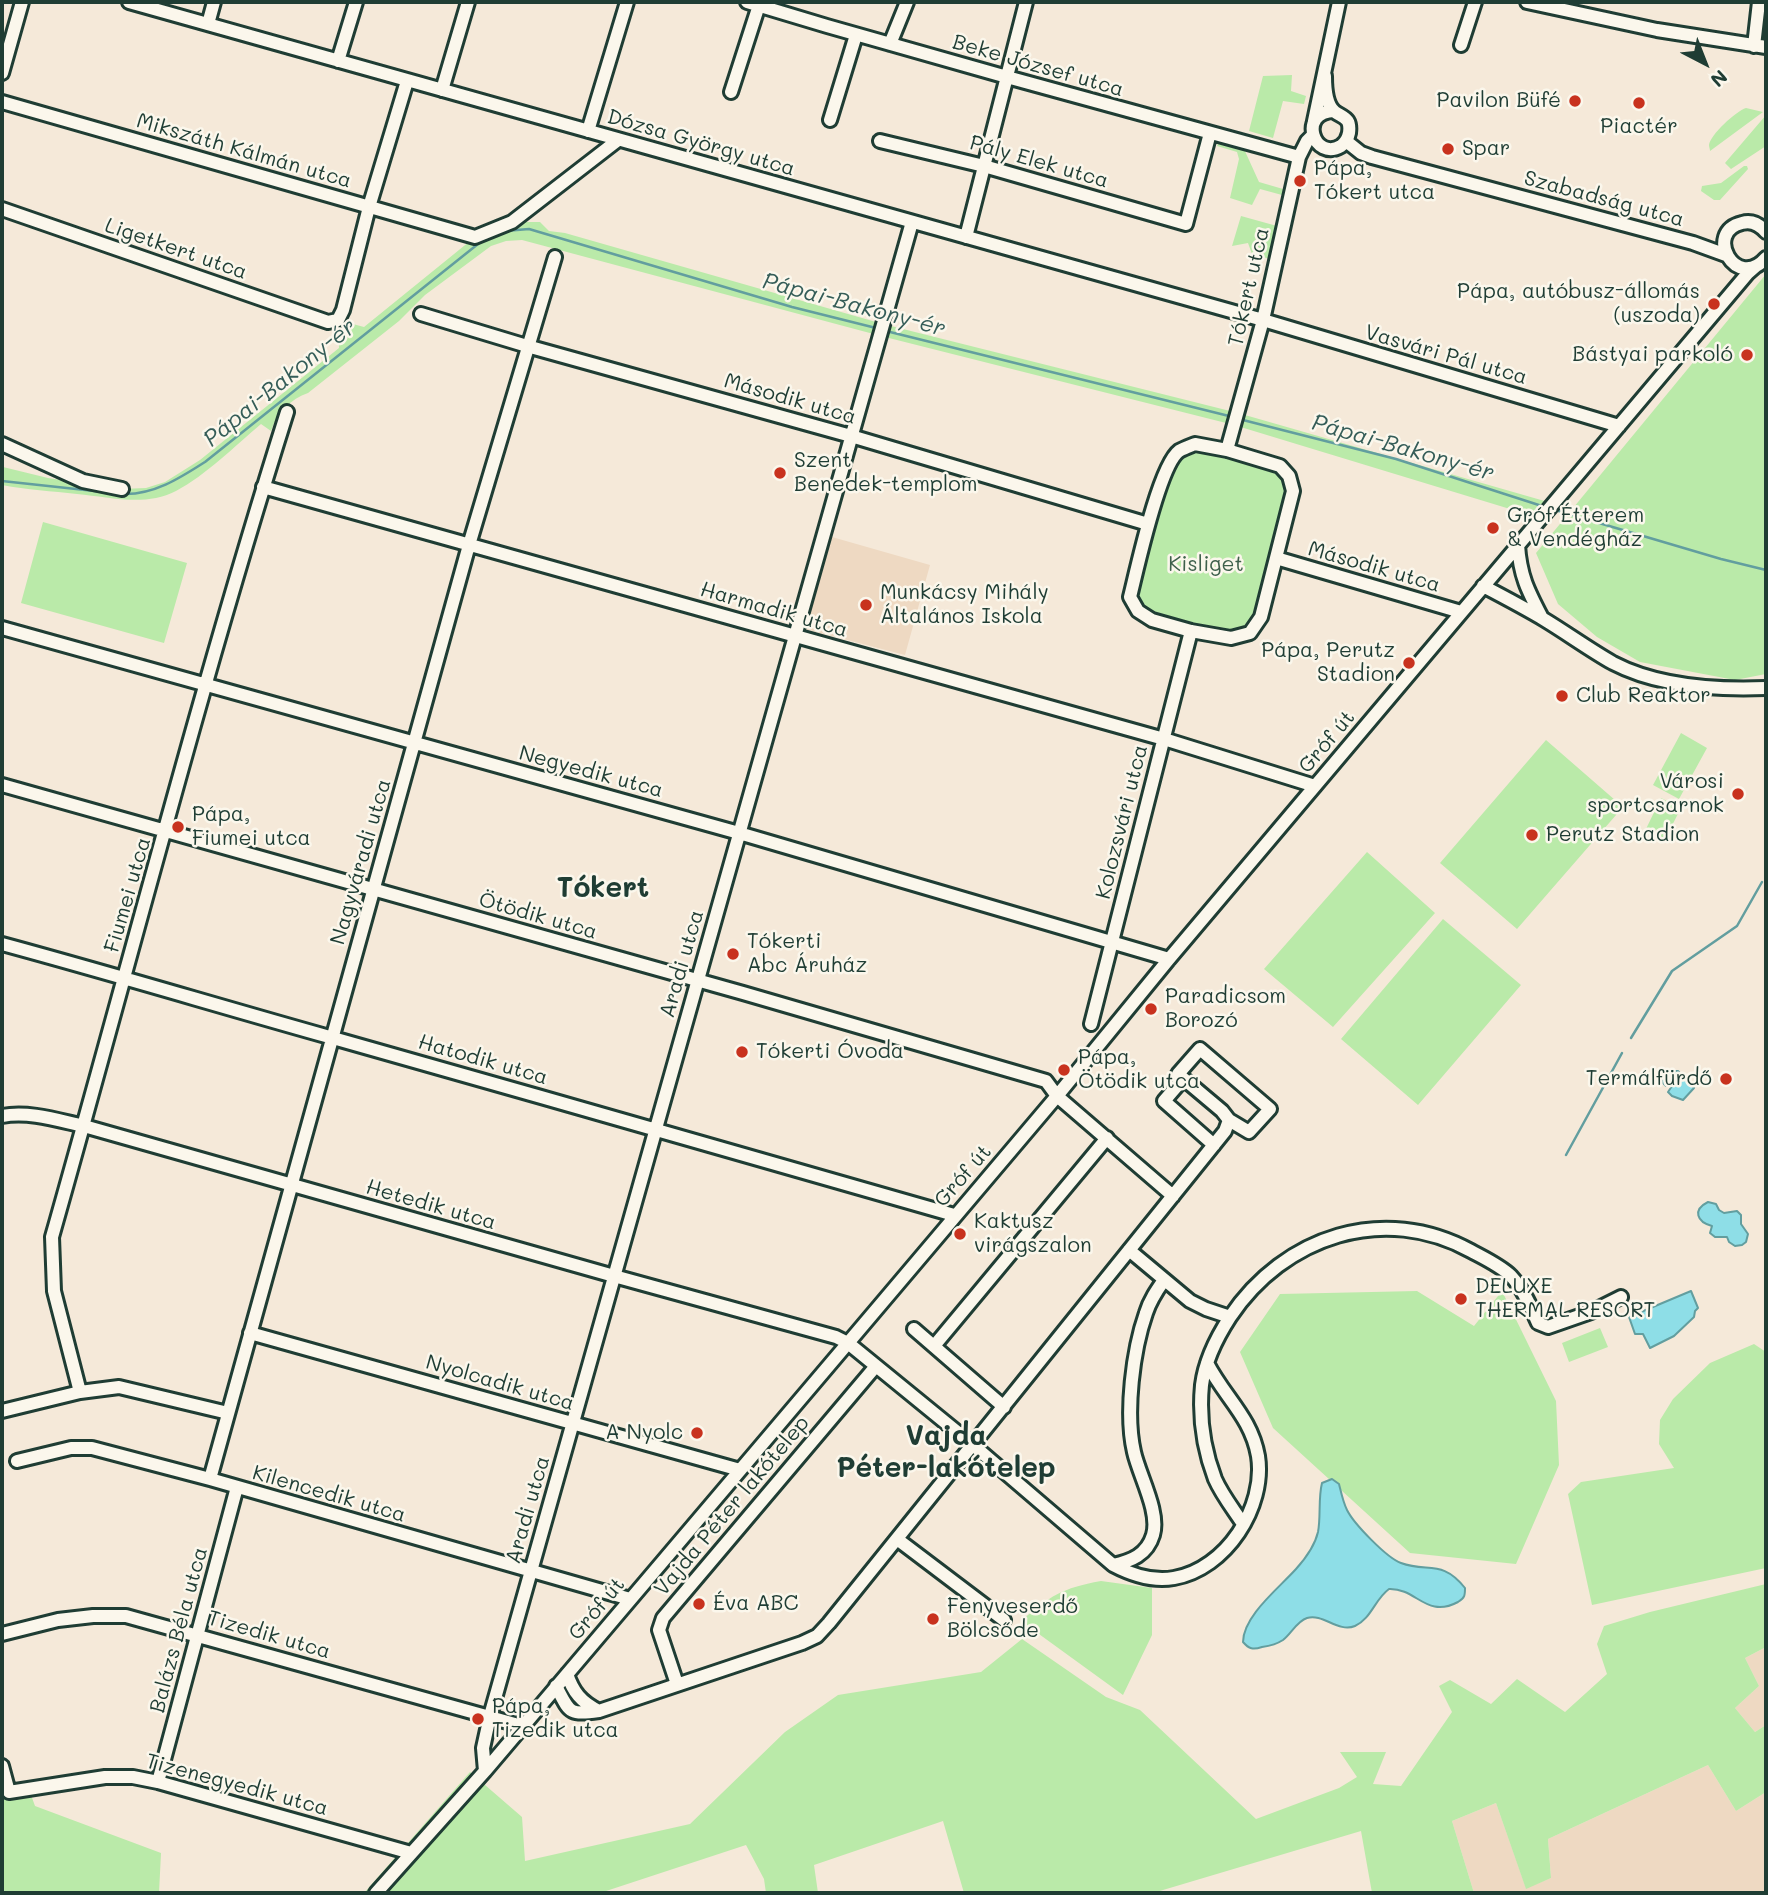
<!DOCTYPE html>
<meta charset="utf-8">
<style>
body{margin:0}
#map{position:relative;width:1768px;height:1895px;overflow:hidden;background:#f5e9d9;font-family:Mali,sans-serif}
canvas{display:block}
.frame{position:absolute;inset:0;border:4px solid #1f3d34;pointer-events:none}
.north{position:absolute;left:1670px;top:28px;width:70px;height:70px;-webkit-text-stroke:5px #fbf7ec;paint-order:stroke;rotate:138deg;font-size:19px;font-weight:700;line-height:28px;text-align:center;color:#1f3d34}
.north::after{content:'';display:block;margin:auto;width:24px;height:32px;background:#1f3d34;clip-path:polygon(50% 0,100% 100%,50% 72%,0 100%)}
</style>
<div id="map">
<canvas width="1768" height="1895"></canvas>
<div class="frame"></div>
<div class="north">N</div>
</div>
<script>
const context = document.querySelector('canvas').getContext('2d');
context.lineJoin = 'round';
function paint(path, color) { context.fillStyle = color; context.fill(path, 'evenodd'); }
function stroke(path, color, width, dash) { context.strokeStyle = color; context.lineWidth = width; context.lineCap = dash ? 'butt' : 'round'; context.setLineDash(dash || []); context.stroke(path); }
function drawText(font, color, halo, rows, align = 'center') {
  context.font = font + ' Mali,sans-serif'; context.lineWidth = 5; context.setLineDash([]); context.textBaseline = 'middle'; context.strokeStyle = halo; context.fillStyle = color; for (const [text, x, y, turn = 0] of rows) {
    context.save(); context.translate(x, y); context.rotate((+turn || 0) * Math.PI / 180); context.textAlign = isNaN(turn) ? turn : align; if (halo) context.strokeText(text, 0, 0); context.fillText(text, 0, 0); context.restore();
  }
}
paint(new Path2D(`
 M832 537 930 565 905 655 805 629Z
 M1766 1647V1725L1755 1732 1735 1708 1759 1686 1745 1658Z
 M1708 1765 1736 1811 1766 1792V1893H1474L1452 1821 1496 1803 1526 1888 1551 1878 1548 1839Z`), '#eed9c2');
paint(new Path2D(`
 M1292 75 1291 91 1306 96 1304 104 1283 101 1273 138 1249 131 1263 76Z
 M1746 108 1763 112 1710 151C1710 149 1709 147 1709 145 1710 135 1736 111 1746 108Z
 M1766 115V146L1731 169 1725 163Z
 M1219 141 1244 149 1259 182 1283 189 1282 195 1260 189 1252 205 1230 198 1239 159 1237 152 1217 146Z
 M1744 166H1747L1748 169 1720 200H1714L1701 191 1702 186 1721 183Z
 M1241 216 1277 226 1270 259 1252 254 1248 243 1232 246Z
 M512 222H540L549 231 565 233 883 324 1238 413 1548 502 1533 516 1234 425 881 336 522 240 506 241 491 246 425 295 399 321 308 393C291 399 277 412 271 431L261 424C235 446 206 475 176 491 145 507 110 497 77 494 52 491 27 490 2 485L3 467 48 478 122 489 146 488 165 482 200 460 339 348 338 320 364 327 475 237Z
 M1766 274V674L1735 680 1640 662 1597 637 1558 604 1536 553Z
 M1198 450 1275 471 1283 480 1287 492 1256 613 1246 628 1232 631 1152 617 1142 608 1135 596 1171 470 1183 455Z
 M43 522 187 563 164 643 21 603Z
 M1681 733 1707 748 1679 799 1653 785Z
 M1546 740 1623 807 1517 929 1440 863Z
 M1661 798 1681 808 1664 841 1645 831Z
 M1367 852 1435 913 1333 1027 1264 969Z
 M1443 919 1521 985 1418 1105 1341 1039Z
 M1417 1291 1474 1326 1502 1291 1556 1401 1559 1465 1516 1564 1410 1553 1273 1428 1240 1352 1280 1294Z
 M1600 1328 1608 1347 1569 1362 1562 1343Z
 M1754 1344 1766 1352V1568L1592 1605 1568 1494 1581 1482 1674 1468 1659 1444 1660 1420 1673 1399 1710 1363Z
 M1101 1581 1152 1588V1635L1123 1695 1021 1621C1050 1596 1062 1588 1101 1581Z
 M1766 1584V1647L1745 1658 1759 1686 1735 1708 1755 1732 1766 1725V1792L1736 1811 1708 1765 1548 1839 1551 1878 1526 1889 1496 1803 1452 1821 1474 1893H1372L1361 1831 1153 1893H964L943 1821 814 1865 818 1893H766L764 1879 746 1845 600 1893H364L470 1772 522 1817 525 1861 690 1824 785 1732 838 1695 981 1672 1022 1639 1106 1697 1140 1710 1256 1819 1339 1788 1357 1777 1340 1752H1386L1373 1784 1401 1786 1452 1712 1439 1686 1450 1680 1491 1704 1517 1679 1565 1712 1607 1674 1597 1644 1604 1626 1650 1612Z
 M27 1784 35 1806 161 1853 159 1893H2V1789Z`), '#baeaa9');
const water = new Path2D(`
 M1670 1071H1678L1694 1088 1683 1100 1672 1096 1668 1092 1672 1086H1666L1662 1082V1077Z
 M1708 1202 1716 1204 1719 1210 1724 1213 1737 1211 1741 1215V1224L1748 1234 1746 1242 1742 1245 1735 1246 1729 1242 1727 1237H1715L1710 1233 1712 1226C1697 1222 1692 1210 1708 1202Z
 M1691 1291 1698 1308 1695 1311 1694 1317 1674 1336 1650 1348 1643 1334H1635L1629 1317Z
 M1332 1479 1339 1484C1341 1492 1343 1502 1347 1510 1354 1524 1387 1558 1401 1563 1428 1573 1442 1559 1465 1588 1465 1595 1465 1598 1458 1602 1426 1619 1417 1588 1389 1589 1375 1599 1371 1619 1355 1626 1338 1633 1323 1613 1307 1618 1297 1621 1291 1634 1283 1640 1277 1644 1269 1646 1262 1647 1253 1650 1249 1649 1243 1642 1243 1616 1279 1588 1296 1569 1305 1559 1315 1545 1318 1532 1321 1516 1318 1499 1322 1483Z`);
paint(water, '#8edee7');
stroke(water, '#629e9f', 2);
stroke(new Path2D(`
 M505 231 529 229 792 307 876 328
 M886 331 1233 417
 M1239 419 1396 459 1545 507
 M2 481 113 493
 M123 494C154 495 180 478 205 462L483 240
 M1555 510 1721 559 1766 570
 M1631 1038 1672 971 1737 926 1762 882
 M1566 1155 1622 1053`), '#629e9f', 2.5);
const minor = new Path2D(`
 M129 2 1263 320 1619 426
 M747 2 827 26 1007 77 1299 157
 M1527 2 1657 30 1766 47
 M208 24 214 2
 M890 44 907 2
 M1461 45 1475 2
 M1754 46 1759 2
 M338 61 356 2
 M2 73 22 2
 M1325 76C1325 86 1326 105 1335 112 1344 118 1351 118 1349 133 1348 138 1345 143 1341 146 1314 162 1297 112 1334 111
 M442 90 468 2
 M731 92 760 2
 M2 102 475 237 512 222 618 140
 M830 120 856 35
 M1314 121 1339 2
 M588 131 627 2
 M880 141 984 166 1186 224 1210 133
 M1346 141 1361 153 1372 157 1693 243 1726 255
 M2 209 328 322 338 320 343 310 369 207 407 81
 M1766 232C1760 225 1752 220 1742 223 1703 232 1736 292 1766 258
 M966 237 1026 2
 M421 314 527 346 851 436 1148 524
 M2 444 83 481 122 489
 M1195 444 1227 450 1280 466 1289 476 1293 491 1261 617 1250 633 1231 638 1191 631 1152 620 1138 611 1130 597C1137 569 1159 466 1179 451 1184 448 1190 446 1195 444Z
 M1227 450 1263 320 1299 157 1307 141 1313 135
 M263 487 1164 739 1315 786
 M1518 545C1520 576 1528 591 1542 618
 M1276 558 1461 612
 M1483 586C1504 597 1525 608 1545 620 1568 634 1590 650 1613 663 1659 687 1716 690 1766 688
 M2 628 739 833 1169 959
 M2 785 743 993 1046 1081 1057 1096 1173 1196
 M2 944C113 974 222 1007 333 1038 540 1097 748 1155 954 1215
 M1091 1024 1191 631
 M1183 1079 1164 1101 1214 1145
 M2 1116C29 1111 57 1120 84 1126L614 1276 836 1337 848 1343 973 1445 1113 1565C1132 1575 1152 1582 1174 1578 1226 1569 1266 1507 1258 1456 1251 1417 1225 1398 1207 1363
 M1129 1250 1190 1301 1206 1309 1230 1317
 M914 1329 1004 1407
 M250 1333 740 1470
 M934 1346 1107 1138
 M80 1392 54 1291 52 1237C130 962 201 684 287 412
 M2 1411 80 1392 119 1387 228 1413
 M17 1461 71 1448H92L210 1479 630 1599
 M210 1479 469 545 555 257
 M1243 1524C1234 1510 1222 1495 1215 1479 1204 1450 1199 1416 1202 1385 1205 1361 1217 1337 1230 1317 1284 1236 1384 1203 1471 1251 1484 1258 1501 1266 1511 1276 1523 1289 1531 1307 1538 1323L1548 1327 1591 1312 1621 1297
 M897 1539 1004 1620
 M1113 1565C1131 1561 1147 1555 1153 1535 1160 1512 1139 1475 1134 1452 1125 1413 1133 1350 1146 1313 1150 1300 1157 1290 1164 1280
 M2 1634 58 1620 93 1616H126L522 1726
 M567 1674C573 1692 581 1702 599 1711
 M677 1684 659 1630 663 1618 876 1366
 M556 1686C570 1713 568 1715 599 1711L802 1643 817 1636 829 1623 1225 1131 1229 1120 1222 1111 1178 1074 1200 1049 1270 1109 1249 1132 1229 1120
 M2 1766 9 1792 105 1777H133L158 1782 411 1853
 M485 1771 483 1748 490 1716 912 222
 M158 1782 237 1487
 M376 1893 485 1771 848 1343 1057 1096 1169 959 1748 273 1756 266`);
stroke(minor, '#1f3d34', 18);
stroke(minor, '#fbf7ec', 12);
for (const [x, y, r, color] of [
 [1575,101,7,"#c8321e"],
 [1639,103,7,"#c8321e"],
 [1448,149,7,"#c8321e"],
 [1300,181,7,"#c8321e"],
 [1714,304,7,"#c8321e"],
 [1747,355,7,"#c8321e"],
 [780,473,7,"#c8321e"],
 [1493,528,7,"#c8321e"],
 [866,605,7,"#c8321e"],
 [1409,663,7,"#c8321e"],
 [1562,696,7,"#c8321e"],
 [1738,794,7,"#c8321e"],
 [178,827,7,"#c8321e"],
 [1532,835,7,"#c8321e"],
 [733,954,7,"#c8321e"],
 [1151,1009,7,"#c8321e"],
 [742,1052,7,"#c8321e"],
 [1064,1070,7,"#c8321e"],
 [1726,1079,7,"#c8321e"],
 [960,1234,7,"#c8321e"],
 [1461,1299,7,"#c8321e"],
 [697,1433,7,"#c8321e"],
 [699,1604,7,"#c8321e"],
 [933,1619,7,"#c8321e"],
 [478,1719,7,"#c8321e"]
]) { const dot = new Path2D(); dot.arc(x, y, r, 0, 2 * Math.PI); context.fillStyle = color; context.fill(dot); stroke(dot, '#fbf7ec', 2.5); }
drawText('21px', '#1f3d34', '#fbf7ec', [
 ["Beke József utca",1038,66,16],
 ["Dózsa György utca",701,143,16],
 ["Mikszáth Kálmán utca",244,151,16],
 ["Pály Elek utca",1039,162,16],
 ["Szabadság utca",1604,199,15],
 ["Ligetkert utca",176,249,19],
 ["Tókert utca",1249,287,-77],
 ["Vasvári Pál utca",1446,355,16],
 ["Második utca",790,399,16],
 ["Második utca",1374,567,16],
 ["Harmadik utca",774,610,16],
 ["Gróf út",1327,742,-50],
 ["Negyedik utca",591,772,15],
 ["Kolozsvári utca",1122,822,-76],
 ["Nagyváradi utca",361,862,-74],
 ["Fiumei utca",128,895,-74],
 ["Ötödik utca",538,916,16],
 ["Aradi utca",682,964,-74],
 ["Hatodik utca",483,1060,16],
 ["Gróf út",963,1176,-49],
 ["Hetedik utca",431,1205,16],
 ["Nyolcadik utca",500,1383,16],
 ["Kilencedik utca",329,1494,16],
 ["Vajda Péter lakótelep",732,1506,-50],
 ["Aradi utca",528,1510,-74],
 ["Gróf út",597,1609,-50],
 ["Balázs Béla utca",179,1630,-75],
 ["Tizedik utca",269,1635,16],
 ["Tizenegyedik utca",237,1785,15]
]);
drawText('21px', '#1f3d34', '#fbf7ec', [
 ["Pavilon Büfé",1561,101,"right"],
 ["Piactér",1639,127,"center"],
 ["Spar",1462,149],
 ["Pápa,",1314,169],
 ["Tókert utca",1314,193],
 ["Pápa, autóbusz-állomás",1700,292,"right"],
 ["(uszoda)",1700,316,"right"],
 ["Bástyai parkoló",1733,355,"right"],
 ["Szent",794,461],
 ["Benedek-templom",794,485],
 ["Gróf Étterem",1507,516],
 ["& Vendégház",1507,540],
 ["Munkácsy Mihály",880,593],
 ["Általános Iskola",880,617],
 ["Pápa, Perutz",1395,651,"right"],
 ["Stadion",1395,675,"right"],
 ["Club Reaktor",1576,696],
 ["Városi",1724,782,"right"],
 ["sportcsarnok",1724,806,"right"],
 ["Pápa,",192,815],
 ["Fiumei utca",192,839],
 ["Perutz Stadion",1546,835],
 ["Tókerti",747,942],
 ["Abc Áruház",747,966],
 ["Paradicsom",1165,997],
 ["Borozó",1165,1021],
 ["Tókerti Óvoda",756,1052],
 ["Pápa,",1078,1058],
 ["Ötödik utca",1078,1082],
 ["Termálfürdő",1712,1079,"right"],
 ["Kaktusz",974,1222],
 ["virágszalon",974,1246],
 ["DELUXE",1475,1287],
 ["THERMAL RESORT",1475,1311],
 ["A Nyolc",683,1433,"right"],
 ["Éva ABC",713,1604],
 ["Fenyveserdő",947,1607],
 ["Bölcsőde",947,1631],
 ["Pápa,",492,1707],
 ["Tizedik utca",492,1731]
], 'left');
drawText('21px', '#3e604b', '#fbf7ec', [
 ["Kisliget",1206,565]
]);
drawText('italic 23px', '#355d58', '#fbf7ec', [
 ["Pápai-Bakony-ér",854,305,15],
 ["Pápai-Bakony-ér",280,383,-39],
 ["Pápai-Bakony-ér",1403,448,16]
]);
drawText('bold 28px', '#1f3d34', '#fbf7ec', [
 ["Tókert",603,888],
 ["Vajda",946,1436],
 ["Péter-lakótelep",946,1468]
]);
</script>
